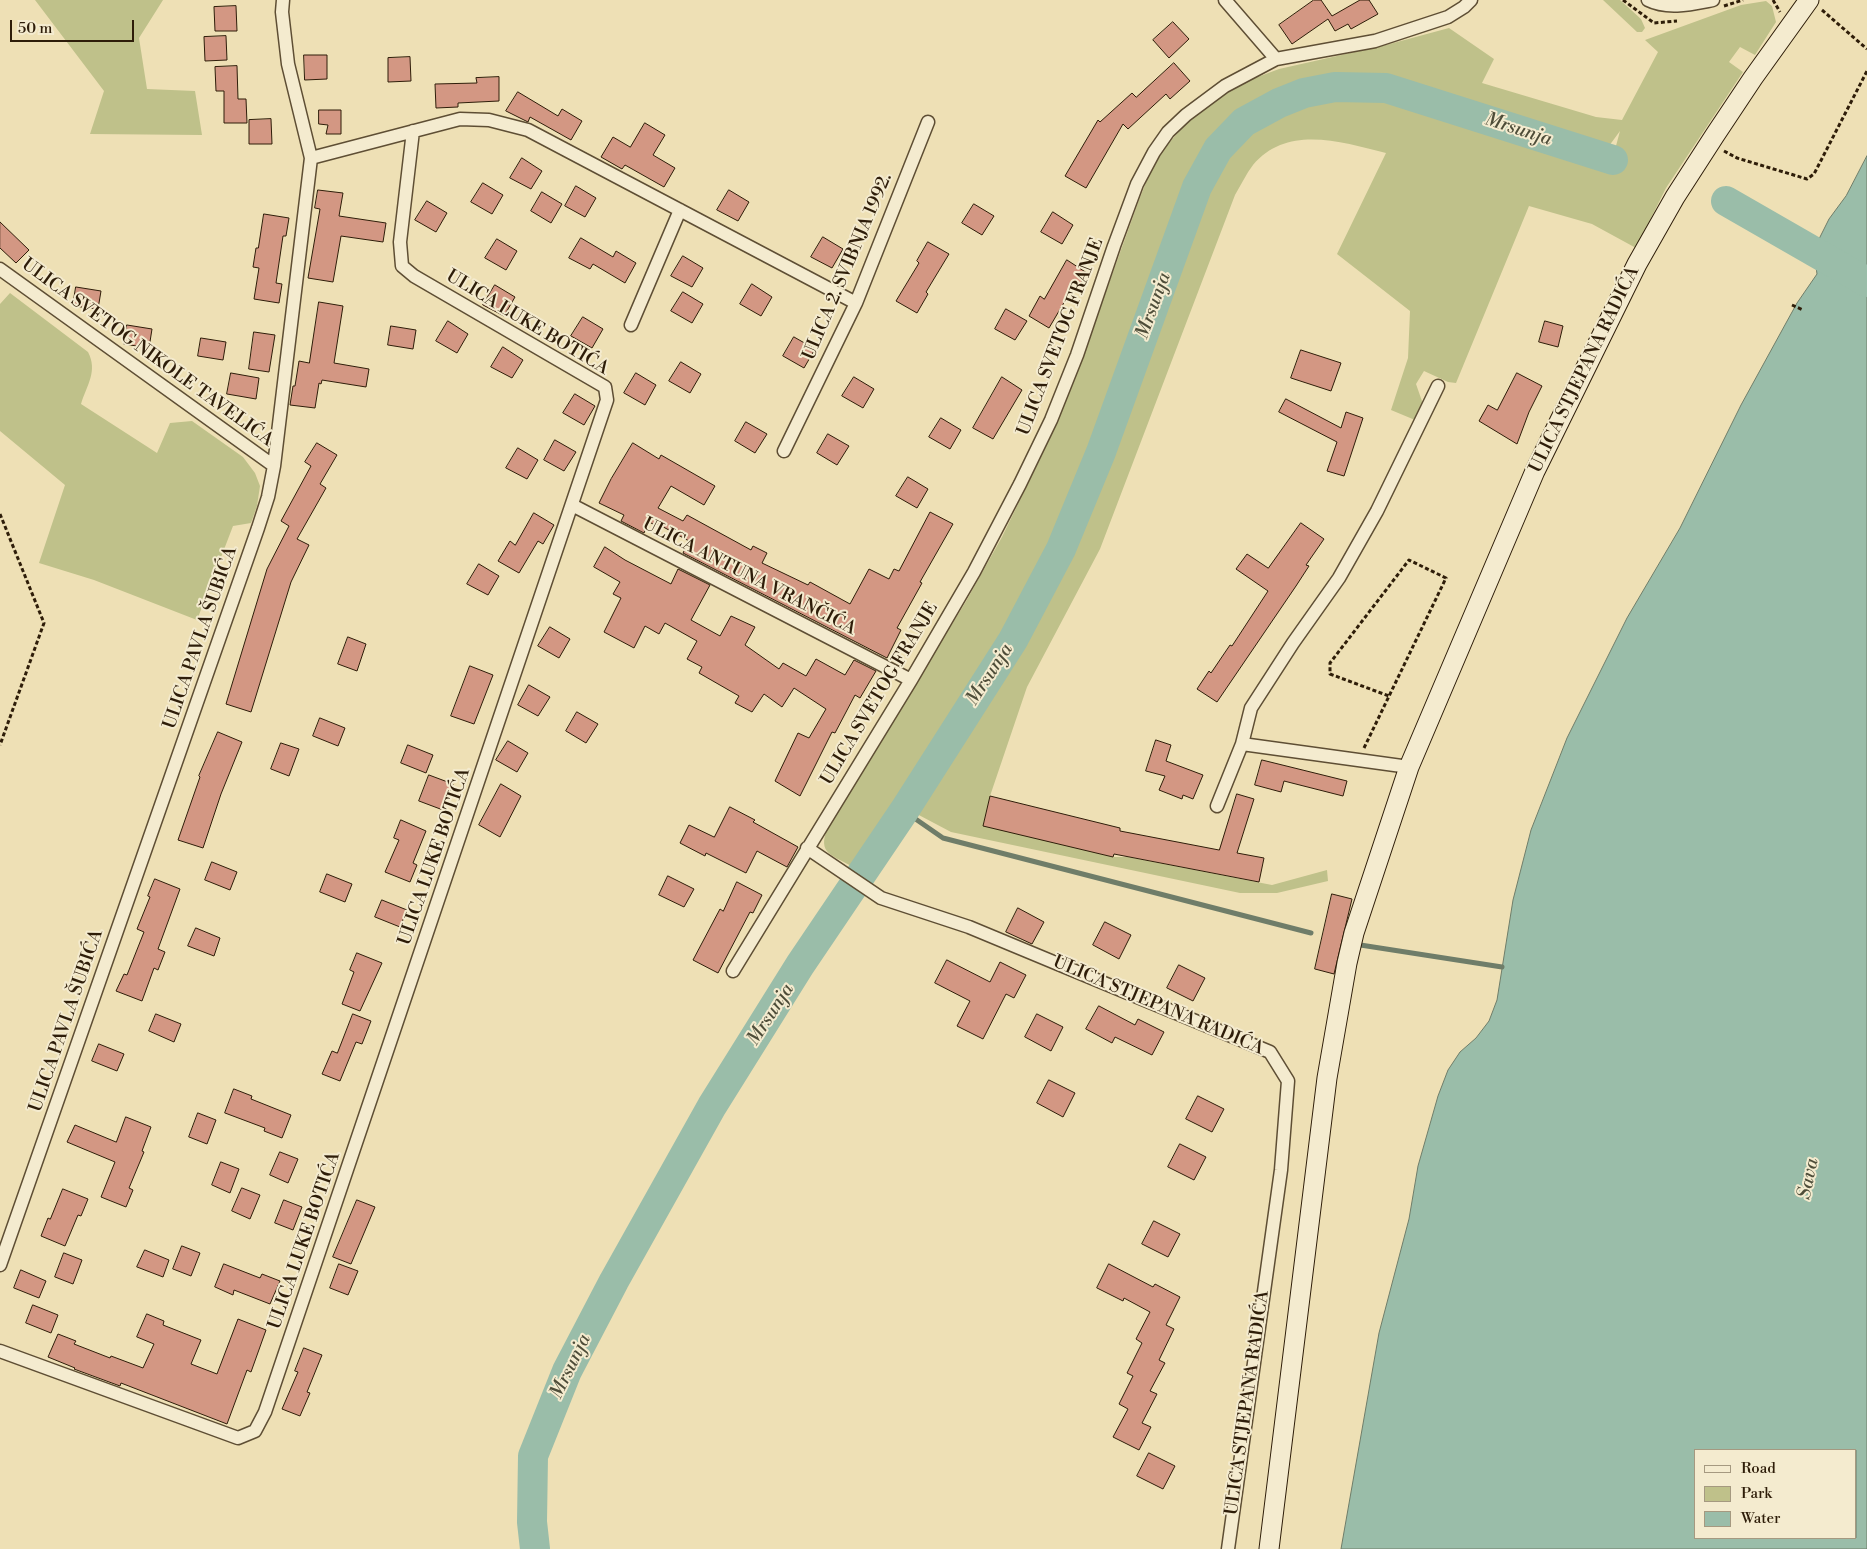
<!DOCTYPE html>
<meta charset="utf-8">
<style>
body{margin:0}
#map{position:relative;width:1867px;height:1549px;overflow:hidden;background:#eee0b5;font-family:"Libre Bodoni",serif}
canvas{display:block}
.legend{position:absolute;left:1694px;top:1449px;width:162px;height:90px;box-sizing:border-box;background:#f4ebcf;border:1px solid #a59980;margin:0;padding:6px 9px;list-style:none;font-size:15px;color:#2e1d09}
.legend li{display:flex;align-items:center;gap:10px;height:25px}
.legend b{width:25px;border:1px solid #a59980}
.scale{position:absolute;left:10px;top:20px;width:124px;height:22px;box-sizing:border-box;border:2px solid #2e1d09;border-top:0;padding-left:6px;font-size:15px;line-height:18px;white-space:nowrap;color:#2e1d09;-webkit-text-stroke:4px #f4ebcf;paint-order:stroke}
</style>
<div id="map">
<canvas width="1867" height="1549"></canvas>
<ul class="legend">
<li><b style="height:6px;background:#f4ebcf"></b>Road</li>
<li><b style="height:14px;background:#bfc18a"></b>Park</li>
<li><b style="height:14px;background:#9abda9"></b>Water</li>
</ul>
<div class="scale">50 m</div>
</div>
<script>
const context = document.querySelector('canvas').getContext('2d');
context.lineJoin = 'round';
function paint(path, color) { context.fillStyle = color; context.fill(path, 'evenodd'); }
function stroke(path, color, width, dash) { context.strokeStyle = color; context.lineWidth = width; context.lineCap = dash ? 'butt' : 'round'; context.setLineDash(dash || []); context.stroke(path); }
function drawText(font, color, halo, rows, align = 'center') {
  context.font = font + ' "Libre Bodoni",serif'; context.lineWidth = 4; context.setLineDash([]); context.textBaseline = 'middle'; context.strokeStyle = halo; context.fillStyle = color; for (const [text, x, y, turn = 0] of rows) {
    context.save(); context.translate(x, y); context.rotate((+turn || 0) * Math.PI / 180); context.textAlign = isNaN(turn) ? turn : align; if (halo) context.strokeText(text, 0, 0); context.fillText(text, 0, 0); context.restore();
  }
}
paint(new Path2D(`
 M35 0H163L139 38 147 89 195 91 202 135 90 134 104 91Z
 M1603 0H1620L1641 19 1645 28 1642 32H1637Z
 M1766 1 1772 6 1776 22 1755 55 1740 47 1729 62 1743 72 1666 188 1636 248 1592 224 1529 206 1456 383 1448 382 1424 371 1416 384 1423 404 1415 420 1391 410 1408 358 1410 311 1337 254 1386 153C1342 142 1287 124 1253 165 1246 174 1241 185 1235 195L1100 549 1027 687 990 796 983 825 1113 857H1128L1272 885 1327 870 1328 881 1277 893H1240L951 832 915 813 960 743 1050 597 1072 549 1090 511 1199 212 1219 167 1240 140 1263 123 1291 108 1355 96 1391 100 1448 116 1609 172 1620 131 1609 146C1560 131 1512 115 1464 100 1443 93 1421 83 1399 79 1305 64 1221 98 1183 190L1111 389 1055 534 1025 594 1004 630 853 867C828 853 816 853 830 822L965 603 1002 537 1051 436 1073 383 1139 200 1153 165 1167 145 1185 125 1215 100 1239 84 1279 69 1386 45 1449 28 1494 59 1482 83 1596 117 1622 120 1658 52 1645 40 1741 5Z
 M10 293 88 352C98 371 87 385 81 404L157 453 170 423 192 421 243 457 255 473 260 486 257 506 251 523 233 526 197 620 94 580 39 563 65 485 0 431V304Z`), '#bfc18a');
const water = new Path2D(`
 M1867 156V1549H1341L1379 1333 1409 1219 1418 1166 1438 1096 1448 1070 1460 1052 1476 1038 1489 1021 1497 1000 1513 900 1531 830 1567 738 1627 618 1680 528 1741 405 1786 323 1797 303 1817 274 1814 252 1819 239 1829 219 1846 196ZM1696 1450H1856V1538H1696Z`);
paint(water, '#9abda9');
stroke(water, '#6f7d69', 1);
stroke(new Path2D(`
 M904 811 943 838 1311 933
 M1354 944 1502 967`), '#6f7d69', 5);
stroke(new Path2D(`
 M1726 201 1867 282
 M535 1549 532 1522 533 1456 567 1371 614 1281 712 1106 800 965 904 811 1013 640 1061 549 1101 452 1197 187 1218 149 1244 122 1279 103 1304 93 1335 87 1386 88 1613 160`), '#9abda9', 30);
const building = new Path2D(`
 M1314 0H1321L1332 16 1360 0H1369L1378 14 1351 29 1348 24 1335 31 1328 19 1292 44 1279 25Z
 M236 6 237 31H215L214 7Z
 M1173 22 1189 39 1169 58 1153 40Z
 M226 36 227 60 205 61 204 37Z
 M304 55H327V79L305 80Z
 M410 57 411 81 388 82V58Z
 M1174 63 1190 81 1170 99 1166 94 1128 129 1123 124 1086 188 1065 176 1098 120 1100 122 1132 93 1136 97Z
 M237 66 238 99H246L247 123H224V91H216L215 67Z
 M499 77V101L458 103V107L436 108 435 84 477 83 476 78Z
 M518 92 558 116 562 109 582 121 571 140 530 117 528 122 506 111Z
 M319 110H341V134H326L328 125 319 124Z
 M271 119 272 144H249V120Z
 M645 123 665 135 653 155 675 168 664 187 625 165 622 169 601 157 613 137 630 147Z
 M522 158 542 171 531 189 510 178Z
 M483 183 503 195 492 214 471 202Z
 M576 186 596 198 585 217 565 206Z
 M318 190 343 193 339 216 386 223 383 242 341 236 333 282 308 278 320 209 315 208Z
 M729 190 749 202 738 221 717 210Z
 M542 192 562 204 551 223 531 211Z
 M427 201 447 213 436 232 415 220Z
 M974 204 994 216 982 235 962 223Z
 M1053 212 1073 225 1062 244 1041 232Z
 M264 214 289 218 286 236H283L276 283 282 284 279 303 254 299 259 268 253 267 256 248H258Z
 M0 222 29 250 16 263 0 248Z
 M823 237 843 249 832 268 811 257Z
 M581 238 613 257 616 251 636 263 625 283 593 264 590 269 569 258Z
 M497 239 517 251 506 270 485 258Z
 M928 242 949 254 926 292 928 294 917 313 896 301 919 263 917 261Z
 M683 256 703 268 692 287 671 276Z
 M1067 260 1087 273 1076 292 1072 289 1049 328 1029 316 1040 296 1044 299Z
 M752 284 772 297 761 316 740 304Z
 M495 285 515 297 504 316 483 305Z
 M76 287 101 291 98 309 73 306Z
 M683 292 703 304 692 323 671 311Z
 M319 302 343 306 334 363 369 369 366 387 322 380 321 384 319 383 315 408 290 405 293 386H295L299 361 309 363Z
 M1006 309 1027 321 1015 340 995 329Z
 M583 317 603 329 592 348 571 336Z
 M448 321 468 334 457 353 436 341Z
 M1545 321 1563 326 1558 347 1539 342Z
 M127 325 152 329 149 348 124 344Z
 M391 326 416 330 413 349 388 345Z
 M254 332 275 335 269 372 249 369Z
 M794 337 815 349 804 368 783 356Z
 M201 338 226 342 223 360 198 356Z
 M503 347 523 360 512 378 491 367Z
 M1301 350 1341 363 1331 391 1291 378Z
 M681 362 701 374 690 393 669 381Z
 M231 373 259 378 256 399 227 394Z
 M636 373 656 385 645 405 624 393Z
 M1517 373 1542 386 1529 412 1517 444 1479 421 1488 405 1497 410Z
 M854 377 874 389 863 408 842 396Z
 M1002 377 1022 390 993 439 973 428Z
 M575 394 595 406 584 425 563 413Z
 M1286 399 1341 428 1346 412 1363 418 1344 476 1327 471 1337 442 1279 412Z
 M941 418 961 430 950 449 929 437Z
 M746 422 767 434 755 453 735 441Z
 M828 434 849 446 837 465 817 453Z
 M555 440 576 452 564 471 544 460Z
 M317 443 337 455 320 484 326 488 297 539 309 545 291 582 251 712 226 704 267 569 289 526 281 521 311 466 305 462Z
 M633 443 659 459 661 455 715 486 704 505 671 486 658 508 683 521 687 515 751 550 753 546 767 553 762 563 808 585 810 582 850 604 869 569 889 579 894 569 899 571 930 512 953 524 920 582 922 583 897 628 901 630 887 658 683 553 689 541 656 523 655 525 649 522 644 533 621 521 624 515 599 503 611 479Z
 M518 448 538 460 527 479 506 468Z
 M908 477 928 489 917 508 896 496Z
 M534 513 554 525 543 544 538 541 519 573 498 561 510 541 515 545Z
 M1301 523 1324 539 1306 565 1309 566 1296 586 1217 702 1197 689 1209 671 1211 673 1230 645 1232 646 1268 591 1236 569 1247 554 1268 568Z
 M605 547 625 560 671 584 678 569 710 585 691 620 720 636 731 616 755 627 745 645 779 669 783 663 806 676 816 659 845 675 854 660 876 671 860 698 855 695 835 733 832 732 800 796 775 781 798 733 809 738 826 709 794 688 782 707 764 694 752 712 735 703 739 696 699 673 702 667 687 659 697 641 665 623 659 634 645 626 634 648 604 632 621 598 613 594 620 582 594 567Z
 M479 564 499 576 488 595 467 584Z
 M550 627 570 639 559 658 538 646Z
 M348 637 366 644 357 671 338 664Z
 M470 666 493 675 474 724 451 716Z
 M529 685 550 697 538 716 518 705Z
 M577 712 598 724 586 743 566 731Z
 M320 718 345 728 338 746 313 736Z
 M218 732 242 742 221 794 203 848 178 840 200 777 199 776Z
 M1156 740 1171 745 1166 761 1203 775 1193 799 1183 795 1182 799 1159 790 1165 776 1146 771Z
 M508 741 528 753 517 772 496 760Z
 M281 743 299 749 289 776 271 769Z
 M408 745 433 755 426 773 401 763Z
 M1262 760 1347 781 1343 796 1284 781 1281 792 1255 785Z
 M429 775 453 784 443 810 419 801Z
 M501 784 521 796 500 837 479 825Z
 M1237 794 1254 799 1237 853 1264 858 1259 882 1114 854 1113 857 983 826 990 796 1120 828V831L1219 850Z
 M730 807 755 820 753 822 798 847 787 867 757 851 746 873 706 853 705 856 680 843 689 825 714 837Z
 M401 820 426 831 413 863 417 865 410 882 385 872 399 840 394 838Z
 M212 862 237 872 230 890 205 880Z
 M327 874 352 884 345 902 320 892Z
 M668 876 694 889 684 907 659 895Z
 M155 879 180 889 158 949 165 952 158 970 154 968 142 1001 116 991 124 974 127 975 144 932 137 929 150 897 148 896Z
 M737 882 762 895 753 913 750 912 718 973 693 960 720 909 723 911Z
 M1332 894 1352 899 1334 974 1315 969Z
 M382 900 407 910 400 927 375 917Z
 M1018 908 1044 922 1032 944 1006 932Z
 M1105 922 1131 935 1119 959 1093 945Z
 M196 928 220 938 214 956 188 946Z
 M357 953 382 963 360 1011 342 1004 354 972 350 970Z
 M947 960 990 982 1000 962 1026 975 1014 998 1006 994 983 1039 957 1026 970 1001 935 983Z
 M1179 965 1205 978 1193 1001 1167 988Z
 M1099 1006 1135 1025 1138 1019 1164 1032 1152 1055 1115 1037 1112 1043 1086 1029Z
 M156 1014 181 1024 174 1042 149 1031Z
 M353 1014 371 1021 362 1044 356 1042 340 1081 322 1074 332 1051 337 1053Z
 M1037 1014 1063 1027 1051 1051 1025 1037Z
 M99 1044 124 1054 117 1071 92 1061Z
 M1049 1080 1075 1093 1063 1117 1037 1103Z
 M234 1089 252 1096 251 1099 291 1115 282 1138 264 1131 265 1128 225 1113Z
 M1198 1096 1224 1109 1212 1132 1186 1119Z
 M198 1113 216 1120 207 1144 189 1137Z
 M126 1117 151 1127 142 1151 144 1152 129 1188 133 1190 126 1207 101 1197 115 1162 67 1142 75 1125 116 1142Z
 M1180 1144 1206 1157 1194 1180 1168 1167Z
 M280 1152 298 1159 288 1183 270 1175Z
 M221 1162 239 1169 230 1193 212 1185Z
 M242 1188 260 1195 250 1219 232 1211Z
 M63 1189 88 1199 81 1216 78 1215 65 1246 41 1236 48 1218 50 1219Z
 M284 1200 302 1207 293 1230 275 1223Z
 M357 1200 375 1207 351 1264 333 1257Z
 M1154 1221 1180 1234 1168 1257 1142 1244Z
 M182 1246 200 1253 191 1276 173 1269Z
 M145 1250 169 1260 163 1277 137 1267Z
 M64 1253 82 1260 73 1284 55 1277Z
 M224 1264 260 1278 262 1274 280 1281 270 1304 234 1290 233 1295 215 1287Z
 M339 1264 358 1271 348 1295 330 1288Z
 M1109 1264 1153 1287 1155 1284 1180 1297 1166 1325 1174 1329 1159 1360 1165 1363 1150 1391 1157 1394 1142 1423 1151 1427 1139 1450 1113 1437 1128 1409 1119 1404 1133 1376 1127 1373 1142 1343 1136 1339 1150 1312 1124 1298 1123 1301 1097 1288Z
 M21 1270 46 1281 39 1298 14 1288Z
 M33 1305 58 1315 51 1333 26 1323Z
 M147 1314 164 1321 163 1325 201 1340 191 1364 217 1374 238 1319 266 1330 251 1372 247 1370 227 1424 121 1383 120 1386 74 1369 75 1368 48 1357 58 1334 76 1341 74 1344 110 1358 111 1356 143 1368 154 1344 137 1337Z
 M304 1348 322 1355 307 1392 310 1393 300 1416 282 1409 298 1372 295 1371Z
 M1149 1453 1175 1466 1163 1489 1137 1476Z`);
paint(building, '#d39783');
stroke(building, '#2e1d09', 1);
const minor = new Path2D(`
 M1225 0 1276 59
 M1648 0C1668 10 1692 4 1713 0
 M311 158 460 119 489 120 528 130 856 303
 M0 269 274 466
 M631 325 680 210
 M784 451 856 303 928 122
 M572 505 911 680
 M1409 767 1242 744 1251 708 1293 643 1339 578 1377 511 1438 386
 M1217 806 1242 744
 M807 848 881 898 969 927 1270 1052 1288 1081 1281 1170 1228 1549
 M733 971 911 680 974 572 1020 484 1051 420 1077 355 1114 246 1137 184 1154 152 1168 132 1186 115 1225 86 1276 59 1375 41 1448 17 1464 7 1471 0
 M0 1265 258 528 268 497 274 466 311 158 288 64 282 12 283 0
 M0 1351 238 1438 255 1431 265 1412 607 400 605 387 414 276 402 266 400 242 413 131`);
const secondary = new Path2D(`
 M1269 1549 1327 1078 1347 963 1354 933 1409 767 1535 471 1637 264 1675 197 1715 135 1753 78 1809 0`);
stroke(minor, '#5e4e34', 15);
stroke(secondary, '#2e1d09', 21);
stroke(new Path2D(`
 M1623 0 1654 23 1677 21
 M1773 0 1780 12
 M1724 6 1743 0
 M1822 10 1867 49
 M1724 151 1737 158 1807 179 1814 174 1867 71
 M1792 305 1803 310
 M0 514 44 623 0 745
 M1364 748 1446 578 1409 560 1330 663V674L1389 696`), '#2e1d09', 3, [4, 2.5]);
stroke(minor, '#f4ebcf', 12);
stroke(secondary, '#f4ebcf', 19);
drawText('18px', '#2e1d09', '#f4ebcf', [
 ["ULICA 2. SVIBNJA 1992.",848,267,-67],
 ["ULICA LUKE BOTIĆA",527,323,31],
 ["ULICA SVETOG FRANJE",1061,337,-69],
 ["ULICA SVETOG NIKOLE TAVELIĆA",147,353,36],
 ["ULICA STJEPANA RADIĆA",1585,370,-64],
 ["ULICA ANTUNA VRANČIĆA",749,577,27],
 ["ULICA PAVLA ŠUBIĆA",201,638,-71],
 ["ULICA SVETOG FRANJE",880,694,-59],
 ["ULICA LUKE BOTIĆA",435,857,-71],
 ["ULICA STJEPANA RADIĆA",1158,1006,23],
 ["ULICA PAVLA ŠUBIĆA",67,1021,-71],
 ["ULICA LUKE BOTIĆA",305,1241,-71],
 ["ULICA STJEPANA RADIĆA",1248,1403,-82]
]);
drawText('italic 19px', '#4e4d39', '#f4ebcf', [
 ["Mrsunja",1518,130,18],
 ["Mrsunja",1154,306,-70],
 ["Mrsunja",990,675,-57],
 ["Mrsunja",771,1015,-57],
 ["Sava",1809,1179,-78],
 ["Mrsunja",571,1367,-64]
]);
</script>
